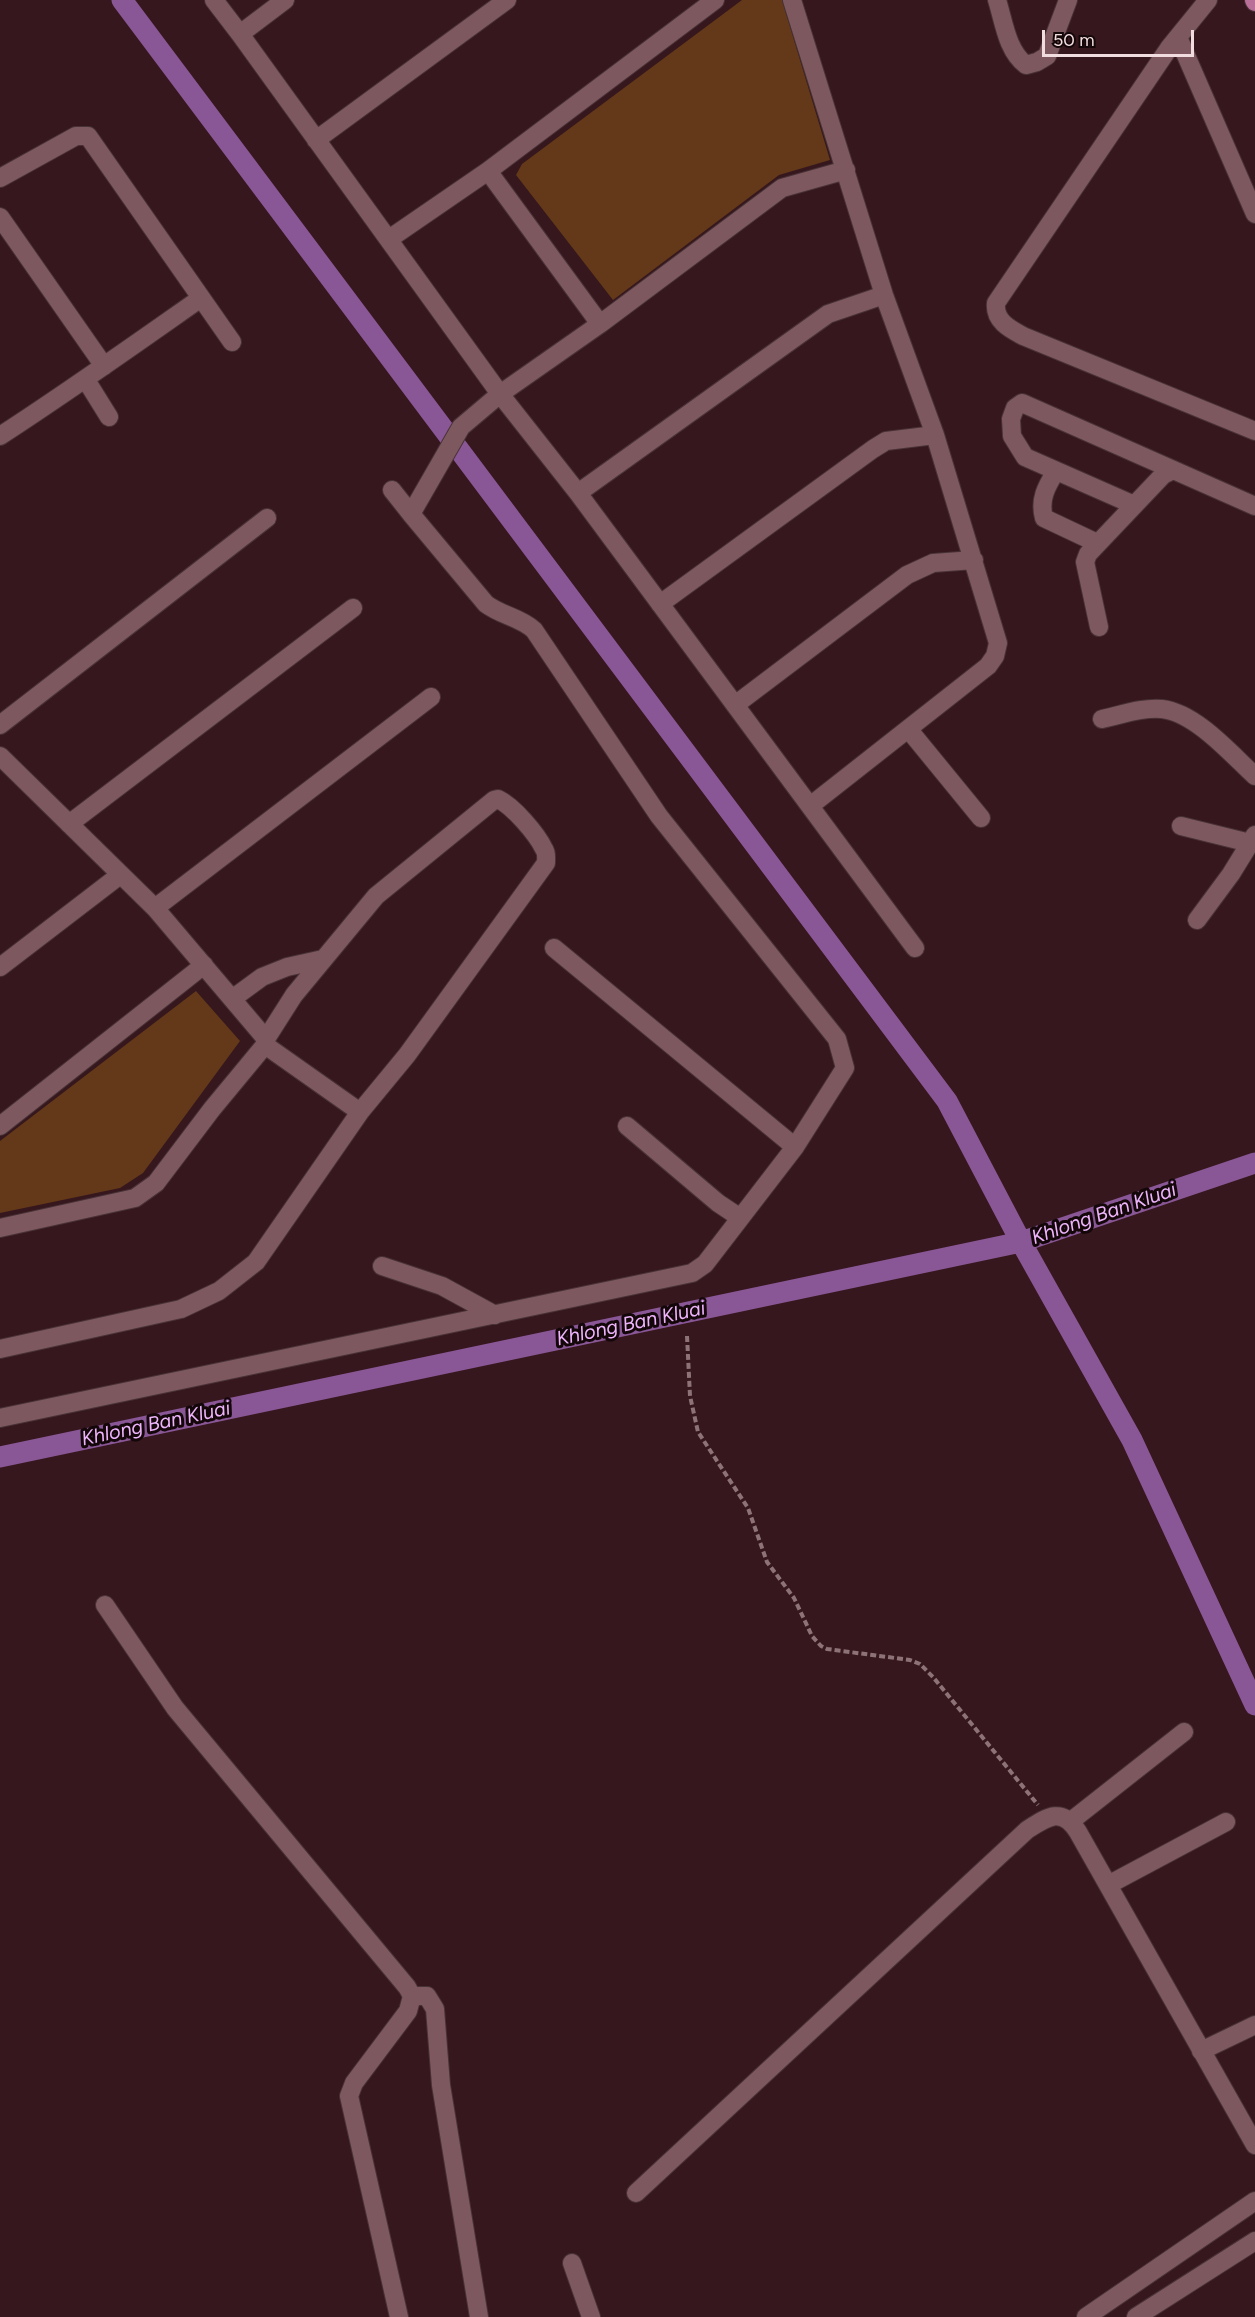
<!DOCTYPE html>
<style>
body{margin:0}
#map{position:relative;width:1255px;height:2317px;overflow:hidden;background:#35171d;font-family:Figtree,sans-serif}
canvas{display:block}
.scale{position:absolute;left:1042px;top:30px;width:152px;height:27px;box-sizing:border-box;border:3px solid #f1dcdf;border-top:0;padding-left:8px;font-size:18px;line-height:21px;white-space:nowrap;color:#f1dcdf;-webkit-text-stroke:4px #140709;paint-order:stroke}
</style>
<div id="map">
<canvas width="1255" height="2317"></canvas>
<div class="scale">50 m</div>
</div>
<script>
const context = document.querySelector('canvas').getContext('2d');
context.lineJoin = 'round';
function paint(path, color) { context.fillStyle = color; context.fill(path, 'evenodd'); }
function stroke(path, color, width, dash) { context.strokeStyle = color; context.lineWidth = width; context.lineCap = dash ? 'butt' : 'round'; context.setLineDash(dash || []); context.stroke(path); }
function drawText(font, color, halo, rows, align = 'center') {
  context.font = font + ' Figtree,sans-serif'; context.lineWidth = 6; context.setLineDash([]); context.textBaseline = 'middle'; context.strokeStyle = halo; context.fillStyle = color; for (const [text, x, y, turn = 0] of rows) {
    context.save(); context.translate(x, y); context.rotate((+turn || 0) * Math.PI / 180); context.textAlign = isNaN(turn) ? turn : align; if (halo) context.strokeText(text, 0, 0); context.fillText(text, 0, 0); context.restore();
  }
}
paint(new Path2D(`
 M742 0H782L830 160 779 175 613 300 516 175 522 164Z
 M196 991 240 1041 143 1173 120 1188 0 1213V1141Z`), '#633919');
stroke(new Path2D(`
 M122 0 947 1101 1021 1242 1132 1440 1255 1705
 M0 1457 1021 1242 1255 1163`), '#895696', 21);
const minor = new Path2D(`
 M214 0 240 34 500 394 578 493 915 948
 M792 0 884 295 935 435 998 643 995 656 988 666 810 806
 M997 0C1004 22 1007 51 1026 65L1037 62 1047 56 1068 0
 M1208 0 1169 48 996 303C994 321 1010 329 1023 336L1255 431
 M240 34 285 0
 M1178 37 1255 214
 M316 140 507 0
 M488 171 600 324
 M0 178 76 136H88L232 342
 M0 217 104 366
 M389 239 488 171 715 0
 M86 380 109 417
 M0 436C68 392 134 345 201 298
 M1056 471C1046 487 1039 500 1044 518L1097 543
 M392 490 411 514
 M578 493 828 314 884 295
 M1134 505 1025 457 1012 436 1011 419 1015 408 1022 403 1255 506
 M660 604 873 449 886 441 935 435
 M1099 627 1085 562 1088 554 1163 475 1173 470
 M735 705 907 575 933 563 974 560
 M1102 719C1121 715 1143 707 1162 709 1196 713 1231 754 1255 776
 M0 725 267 518
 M909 730 981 818
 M0 756 155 908 266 1039
 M69 824 353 608
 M1181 826 1250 843
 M155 908 431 697
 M1197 920 1231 874 1255 835
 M554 948 795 1147
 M0 967 120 875
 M232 999 262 977 287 967 323 959
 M265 1045 360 1112
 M0 1126 204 965
 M627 1126 718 1203 739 1217
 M0 1228 135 1198 156 1183 212 1109 265 1045 266 1039 294 995 376 896 494 800 498 799C513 806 537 834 544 849 547 853 546 858 546 863L407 1055 360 1112 256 1262 219 1291 181 1309 0 1349
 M382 1266 442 1286 495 1315
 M0 1418 692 1273 705 1264 795 1147 845 1068 837 1039 659 816 534 630C520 617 502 616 486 604L411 514 461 427 500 394 600 324 782 188 846 170
 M105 1605 175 1708 407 1987 412 1996 408 2011 354 2083 349 2096 399 2317
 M1071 1821 1184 1732
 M1108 1885 1226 1822
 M412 1996H427L435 2009 441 2085 479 2317
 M1201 2051 1255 2025
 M636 2193 1027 1830C1047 1817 1062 1806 1078 1832L1255 2145
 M572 2263 591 2317
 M1086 2317 1255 2201
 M1136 2317 1255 2241`);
const major = new Path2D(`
 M1254 0 1255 2`);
stroke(minor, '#493237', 20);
stroke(major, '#493237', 20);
stroke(new Path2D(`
 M687 1336 690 1396 698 1432 748 1508 767 1562 794 1598 812 1636 821 1646 827 1649 910 1660 920 1664 933 1677 1038 1805`), '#8d7378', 4, [6, 3]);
stroke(minor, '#7d595f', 18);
stroke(major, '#b96f97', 18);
drawText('italic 20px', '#edb4fc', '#140709', [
 ["Khlong Ban Kluai",1104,1214,-19],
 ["Khlong Ban Kluai",631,1324,-12],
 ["Khlong Ban Kluai",156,1424,-12]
]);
</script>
